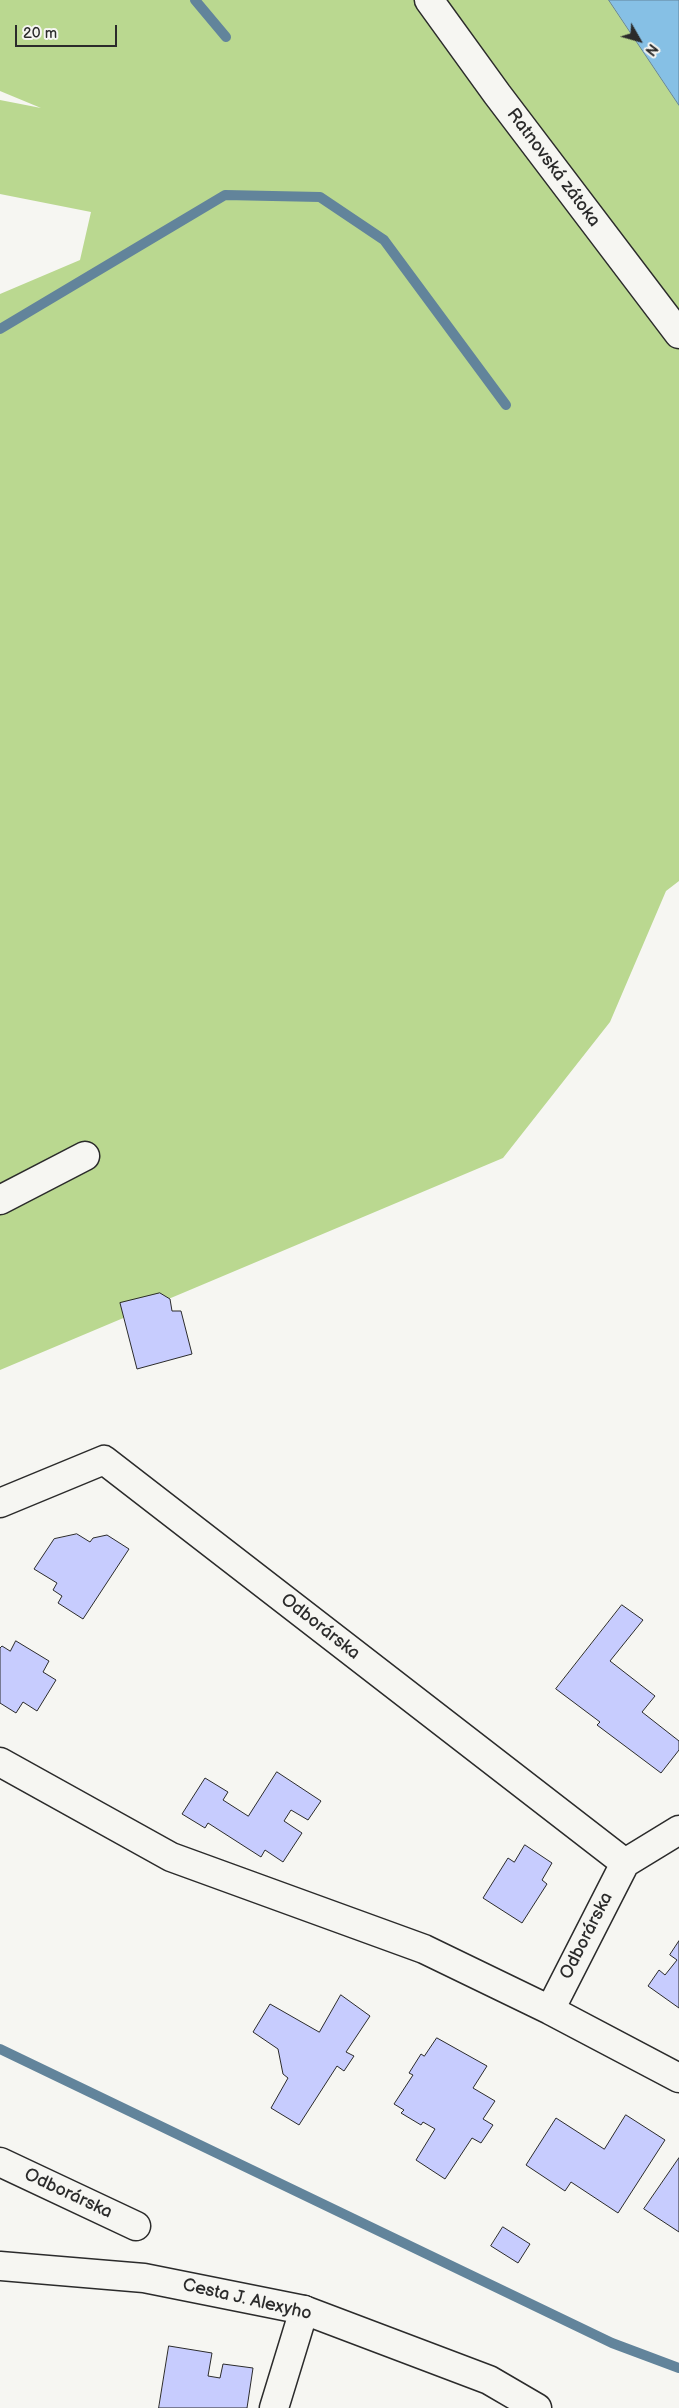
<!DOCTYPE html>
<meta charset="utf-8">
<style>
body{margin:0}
#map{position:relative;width:679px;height:2408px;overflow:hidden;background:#f6f6f2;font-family:"Balsamiq Sans",sans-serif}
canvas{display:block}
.north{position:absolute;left:614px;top:15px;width:50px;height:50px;-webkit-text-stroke:4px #f6f6f2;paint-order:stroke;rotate:128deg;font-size:14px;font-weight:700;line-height:20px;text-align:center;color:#2b2b2b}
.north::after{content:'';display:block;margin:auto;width:18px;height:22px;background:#2b2b2b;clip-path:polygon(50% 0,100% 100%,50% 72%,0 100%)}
.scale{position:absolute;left:15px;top:25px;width:102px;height:22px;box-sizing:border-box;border:2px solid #2b2b2b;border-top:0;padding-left:6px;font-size:15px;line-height:18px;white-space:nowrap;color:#2b2b2b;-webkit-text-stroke:4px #f6f6f2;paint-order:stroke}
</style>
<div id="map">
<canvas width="679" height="2408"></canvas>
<div class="north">N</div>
<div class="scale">20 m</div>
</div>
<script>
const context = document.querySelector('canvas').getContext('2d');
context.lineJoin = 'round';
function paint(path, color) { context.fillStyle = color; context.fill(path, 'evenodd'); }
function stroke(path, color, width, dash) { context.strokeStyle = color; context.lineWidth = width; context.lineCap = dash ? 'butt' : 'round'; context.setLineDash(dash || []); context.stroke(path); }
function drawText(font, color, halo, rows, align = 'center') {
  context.font = font + ' "Balsamiq Sans",sans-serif'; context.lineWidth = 4; context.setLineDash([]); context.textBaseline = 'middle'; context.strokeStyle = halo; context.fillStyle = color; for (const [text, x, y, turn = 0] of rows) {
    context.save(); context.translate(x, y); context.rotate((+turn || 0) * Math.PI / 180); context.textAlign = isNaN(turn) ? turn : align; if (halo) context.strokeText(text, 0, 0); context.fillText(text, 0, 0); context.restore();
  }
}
paint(new Path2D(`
 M0 0H609L679 105V881L666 891 610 1022 503 1158 0 1370V294L80 260 91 212 0 194V100L41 108 0 91Z`), '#bad890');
const water = new Path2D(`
 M609 0H679V105Z`);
paint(water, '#86c0e5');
stroke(water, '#62849b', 1);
stroke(new Path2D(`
 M195 0 226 37
 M0 329 225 195 320 197 384 240 506 405
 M0 2049 612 2343 679 2368`), '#62849b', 10);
const building = new Path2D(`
 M160 1293 170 1299 172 1311H181L192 1354 137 1369 120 1303Z
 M77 1534 90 1542 93 1538 107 1535 129 1549 83 1619 58 1603 62 1596 53 1590 57 1583 34 1569 54 1539Z
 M622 1605 643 1620 610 1661 655 1696 642 1712 679 1741V1750L661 1773 597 1725 600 1722 556 1689Z
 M16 1641 49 1661 43 1672 56 1680 37 1711 23 1702 16 1713 0 1703V1648L2 1646 10 1651Z
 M277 1772 321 1801 308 1820 291 1810 284 1821 302 1833 283 1862 265 1850 261 1857 208 1823 205 1828 182 1814 205 1778 228 1792 223 1800 248 1816Z
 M525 1845 552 1863 542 1880 547 1884 522 1923 483 1898 508 1858 514 1862Z
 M679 1941V2008L648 1986 659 1970 665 1975 677 1960 670 1955Z
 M341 1995 370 2016 346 2052 354 2056 344 2071 337 2066 299 2125 271 2108 288 2078 283 2074 278 2049 253 2032 270 2004 319 2032Z
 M437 2038 487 2066 473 2088 495 2101 483 2119 493 2125 481 2143 472 2138 445 2179 416 2160 435 2129 423 2122 421 2125 401 2113 404 2110 394 2104 413 2075 409 2073 421 2054 424 2056Z
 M626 2115 665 2140 618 2213 571 2182 565 2191 526 2165 556 2118 604 2149Z
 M679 2158V2232L644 2209Z
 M503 2227 530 2244 518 2263 491 2246Z
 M169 2346 212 2353 208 2376 220 2378 223 2364 253 2368 247 2408H159Z`);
paint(building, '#c7ccfe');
stroke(building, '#2b2b2b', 1);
const minor = new Path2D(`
 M429 0 497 94 679 334
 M0 1200 85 1156
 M0 1503 104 1460 625 1863 550 2010
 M0 1762 171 1857 424 1949 550 2010 679 2078
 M625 1863 679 1830
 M0 2162 136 2226
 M274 2408 304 2310`);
const major = new Path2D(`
 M0 2266 144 2278 304 2310 489 2380 537 2408`);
stroke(minor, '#2b2b2b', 31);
stroke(major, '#2b2b2b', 31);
stroke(minor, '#f6f6f2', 28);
stroke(major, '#f6f6f2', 28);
drawText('18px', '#2b2b2b', '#f6f6f2', [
 ["Ratnovská zátoka",553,168,53],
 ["Odborárska",320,1627,38],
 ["Odborárska",587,1936,-63],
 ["Odborárska",68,2194,25],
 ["Cesta J. Alexyho",247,2300,13]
]);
</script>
